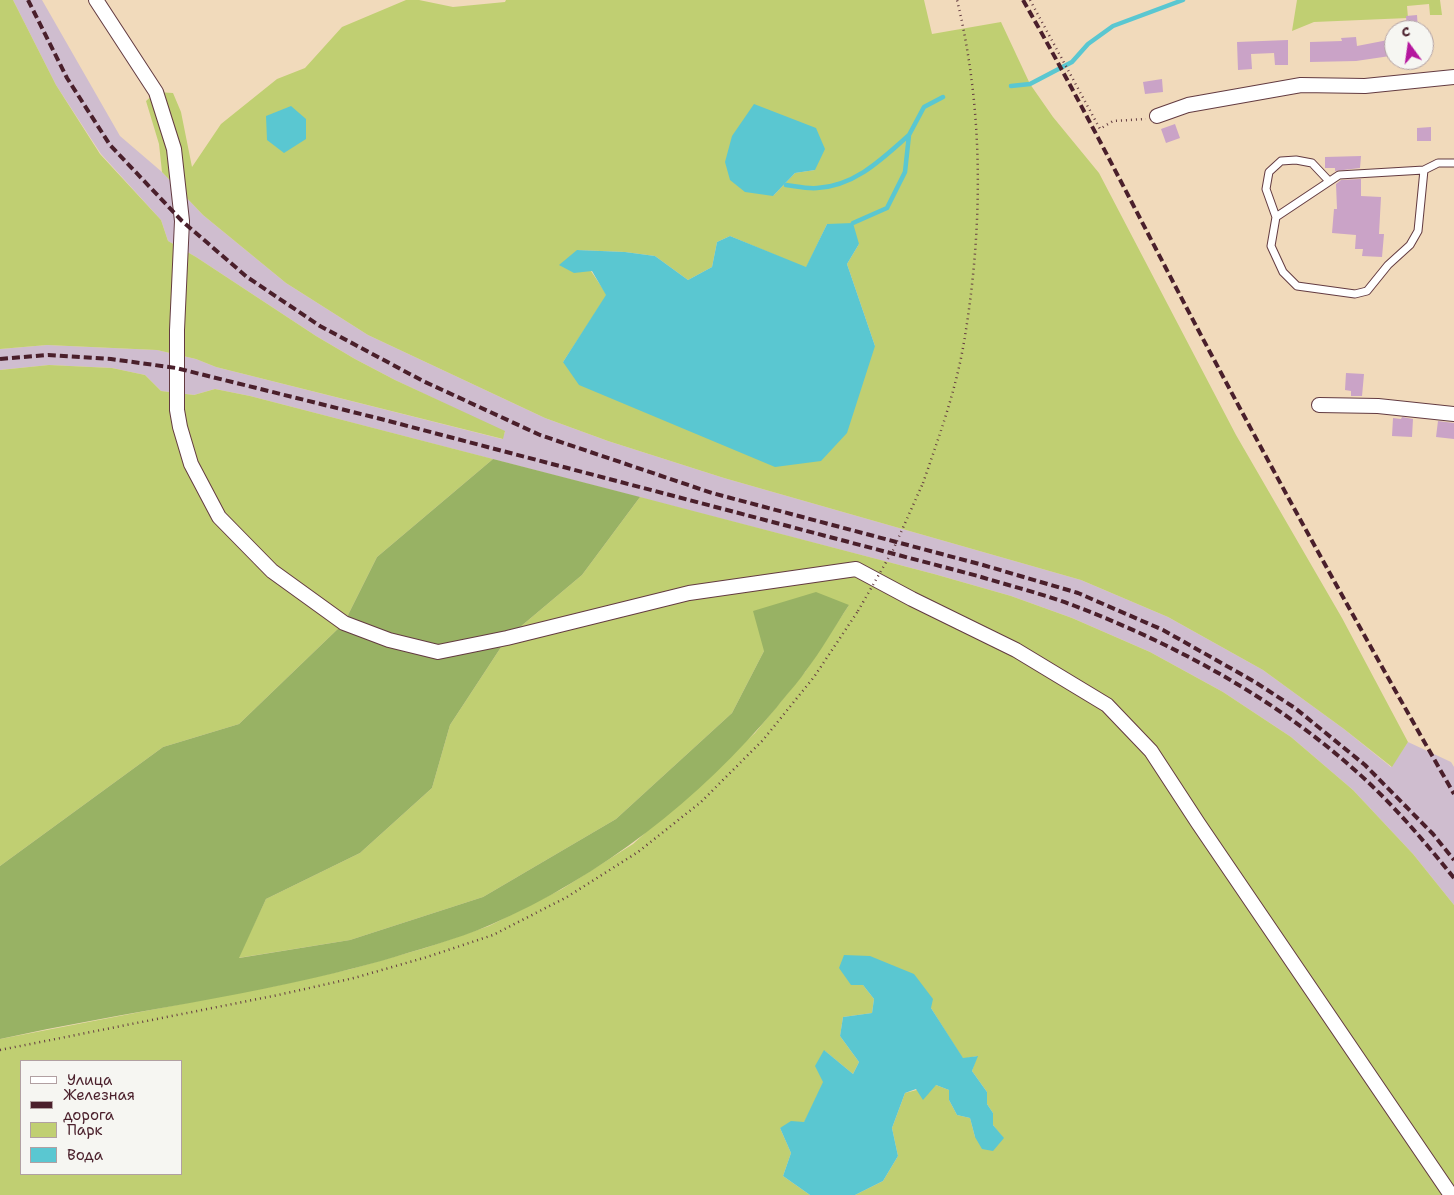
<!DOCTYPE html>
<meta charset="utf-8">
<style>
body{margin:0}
#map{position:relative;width:1454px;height:1195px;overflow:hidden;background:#f1dabb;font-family:"Shantell Sans",sans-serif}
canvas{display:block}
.legend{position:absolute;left:20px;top:1060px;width:162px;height:115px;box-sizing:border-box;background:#f6f6f2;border:1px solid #b1a0a2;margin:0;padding:6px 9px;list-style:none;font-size:15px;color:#4a1f2b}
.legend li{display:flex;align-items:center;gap:10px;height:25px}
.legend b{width:25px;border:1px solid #b1a0a2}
.north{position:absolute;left:1384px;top:20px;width:50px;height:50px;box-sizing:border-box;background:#f6f6f2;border:1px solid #b1a0a2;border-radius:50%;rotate:346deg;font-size:14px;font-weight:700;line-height:20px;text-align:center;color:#4a1f2b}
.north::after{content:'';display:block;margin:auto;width:18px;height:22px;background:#b5179e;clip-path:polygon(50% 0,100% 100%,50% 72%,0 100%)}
</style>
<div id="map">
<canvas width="1454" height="1195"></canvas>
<ul class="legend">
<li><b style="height:6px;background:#fff"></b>Улица</li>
<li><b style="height:6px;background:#4a1f2b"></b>Железная дорога</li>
<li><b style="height:14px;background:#c0cf72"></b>Парк</li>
<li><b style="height:14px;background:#5ac7d1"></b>Вода</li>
</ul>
<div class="north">С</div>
</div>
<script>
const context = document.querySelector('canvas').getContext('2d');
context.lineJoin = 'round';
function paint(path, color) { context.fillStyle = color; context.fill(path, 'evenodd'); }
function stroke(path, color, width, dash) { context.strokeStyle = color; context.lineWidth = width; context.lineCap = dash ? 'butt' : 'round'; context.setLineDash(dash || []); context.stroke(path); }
paint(new Path2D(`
 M13 0H42L120 136 162 172 203 215 286 283 368 335 545 418 608 441 724 478 1081 580 1168 617 1263 670 1344 729 1391 767 1408 742 1451 762 1454 767V905L1413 854 1353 790 1291 737 1223 692 1150 652 1072 618 1011 596 934 574 250 396 215 389 194 395 161 391 145 375 112 368 49 365 0 370V349L47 345 157 350 196 359 216 367 502 439 505 432 395 380 355 359 316 336 196 257 168 241 161 220 101 154 56 85Z`), '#cfbdcf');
paint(new Path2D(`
 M0 0H13L56 85 100 154 161 220 168 241 196 257 316 336 355 359 395 380 505 431 503 439 216 367 196 359 157 350 47 345 0 349Z
 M406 0H419L453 7 505 2 506 0H924L932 34 1001 22 1030 84 1053 117 1099 173 1236 435 1342 618 1408 742 1392 767 1344 729 1263 670 1168 617 1081 580 724 478 608 441 545 418 368 335 286 283 203 215 162 172 159 144 146 101 156 92 173 93 181 112 192 167 221 124 277 79 305 68 342 27ZM816 128 815 170 795 173 773 196ZM827 224 859 244 847 264 875 346 563 362 607 295 577 250 625 252 655 256 688 280 712 267 717 242 730 236 806 268Z
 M1297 0H1440L1442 15H1430L1429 4 1407 6 1408 18 1314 22 1292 31Z
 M49 365 112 368 145 375 161 391 194 395 215 389 250 396 493 459 377 557 344 623 239 724 163 747 0 866V370Z
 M640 497 934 574 1011 596 1072 618 1150 652 1223 692 1291 737 1353 790 1413 854 1454 905V1195H855L883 1181 898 1156 892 1128 905 1093 936 1085 949 1090V1100L957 1115 970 1118 975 1137 1003 1138 993 1125V1113L987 1104V1092L972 1071 977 1056 963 1059 931 1008 863 985 874 999 872 1013 843 1017 840 1036 859 1062 853 1074 825 1051 824 1082 804 1123 780 1128 791 1153 783 1176 810 1195H0V1039L275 986 351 969 425 948 489 926 562 889 633 844 755 733 805 672 849 605 764 651 732 713 616 819 483 897 350 940 238 958 266 899 360 853 432 788 450 725 507 638 582 575ZM21 1061H181V1174H21Z`), '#c0cf72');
paint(new Path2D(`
 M493 459 640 497 582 575 507 638 450 725 432 788 360 853 266 899 239 958 350 940 483 897 616 819 732 713 764 651 753 611 816 592 849 605C834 628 821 651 805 672 797 684 786 695 777 707 699 800 602 876 490 925 455 940 417 950 381 961 256 996 127 1011 0 1039V866L163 747 239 724 344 623 377 557Z`), '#98b264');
paint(new Path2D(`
 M754 104 816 128 825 149 815 170 795 173 773 196 745 192 730 180 725 162 732 136Z
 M291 106 306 119V139L284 153 267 140 266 116Z
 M853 223 859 244 847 264 875 346 847 433 821 461 775 467 579 385 563 362 606 295 592 271 574 273 559 265 577 250 625 252 655 256 688 280 712 267 717 242 730 236 806 267 827 224Z
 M844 955 870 956 914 974 933 999 931 1008 963 1058 978 1056 972 1071 987 1092V1104L993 1113V1125L1004 1138 993 1151 982 1149 975 1137 970 1118 957 1115 949 1100V1090L936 1085 923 1100 916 1089 905 1093 892 1128 898 1156 883 1181 855 1195H810L783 1176 791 1153 780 1128 791 1121 804 1122 823 1082 815 1066 824 1050 853 1074 859 1062 840 1036 843 1017 872 1013 874 999 863 985H851L839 968Z`), '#5ac7d1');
stroke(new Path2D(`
 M1011 86 1030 84 1072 62 1088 44 1113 26 1183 0
 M786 185C795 186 807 189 817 188 855 186 882 159 909 135
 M853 223 887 208 905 172 909 135 924 107 943 97`), '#5ac7d1', 4.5);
paint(new Path2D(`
 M1417 15 1418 30H1407L1406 16Z
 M1356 37 1357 46 1388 40 1390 56 1356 61 1310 62V42L1342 41 1341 38Z
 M1288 40V65H1275L1274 53 1251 54 1252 69 1238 70 1237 42Z
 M1162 79 1163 92 1145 94 1143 82Z
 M1175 124 1180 138 1166 143 1161 129Z
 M1431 127V141H1417V128Z
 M1361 156 1360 168 1335 171V168H1325V157Z
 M1361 179V196L1381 197 1379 234H1384L1382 257 1362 256 1363 249H1355L1356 235 1332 233 1334 209H1337L1336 184 1341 180Z
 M1346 373 1364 374 1362 396H1351V391L1345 390Z
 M1402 417 1413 419 1412 437 1392 436 1393 418 1401 419Z
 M1438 421 1454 423V439L1436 437Z`), '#caa3c7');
const service = new Path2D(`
 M1328 180 1312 163 1296 160 1281 161 1269 172 1266 189 1276 217 1271 246 1283 272 1297 286 1355 294 1367 291 1388 265 1410 245 1418 231 1424 170
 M1276 217 1339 175 1424 170 1438 163H1454`);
const minor = new Path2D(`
 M96 0 156 92 174 149 182 221 177 330V410L180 427 191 464 219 517 272 571 344 623 389 640 438 652 507 638 689 593 856 569 912 599 1016 650 1107 705 1151 751 1198 823 1451 1195
 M1157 116 1188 105 1301 85 1365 86 1454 77
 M1319 405 1378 406 1454 414`);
stroke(service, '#633b41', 9);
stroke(minor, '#633b41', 16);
stroke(new Path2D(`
 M1030 0 1100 129 1113 121 1146 119
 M923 483C939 437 956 390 964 342 983 229 984 111 957 0
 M0 1050 278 995 354 978 427 957 493 935 567 897 638 852 701 802 763 740 814 677 858 611`), '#633b41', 2.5, [1, 4]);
stroke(service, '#fff', 7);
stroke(minor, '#fff', 14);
stroke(new Path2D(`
 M28 0 67 78 110 145 182 221 247 277 320 326 423 381 540 435 712 493 983 565 1078 593 1163 630 1255 682 1295 708 1365 765 1433 834 1454 860
 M1023 0C1092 121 1153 246 1219 369 1295 512 1374 654 1454 794
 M0 359 48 355 111 359 176 368 381 419 978 576C1010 586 1044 594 1075 606 1177 645 1276 699 1357 772 1393 804 1424 841 1454 878`), '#4a1f2b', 4, [8, 4]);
stroke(new Path2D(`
 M858 611 893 550 923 483`), '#633b41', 2.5, [1, 4]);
</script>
